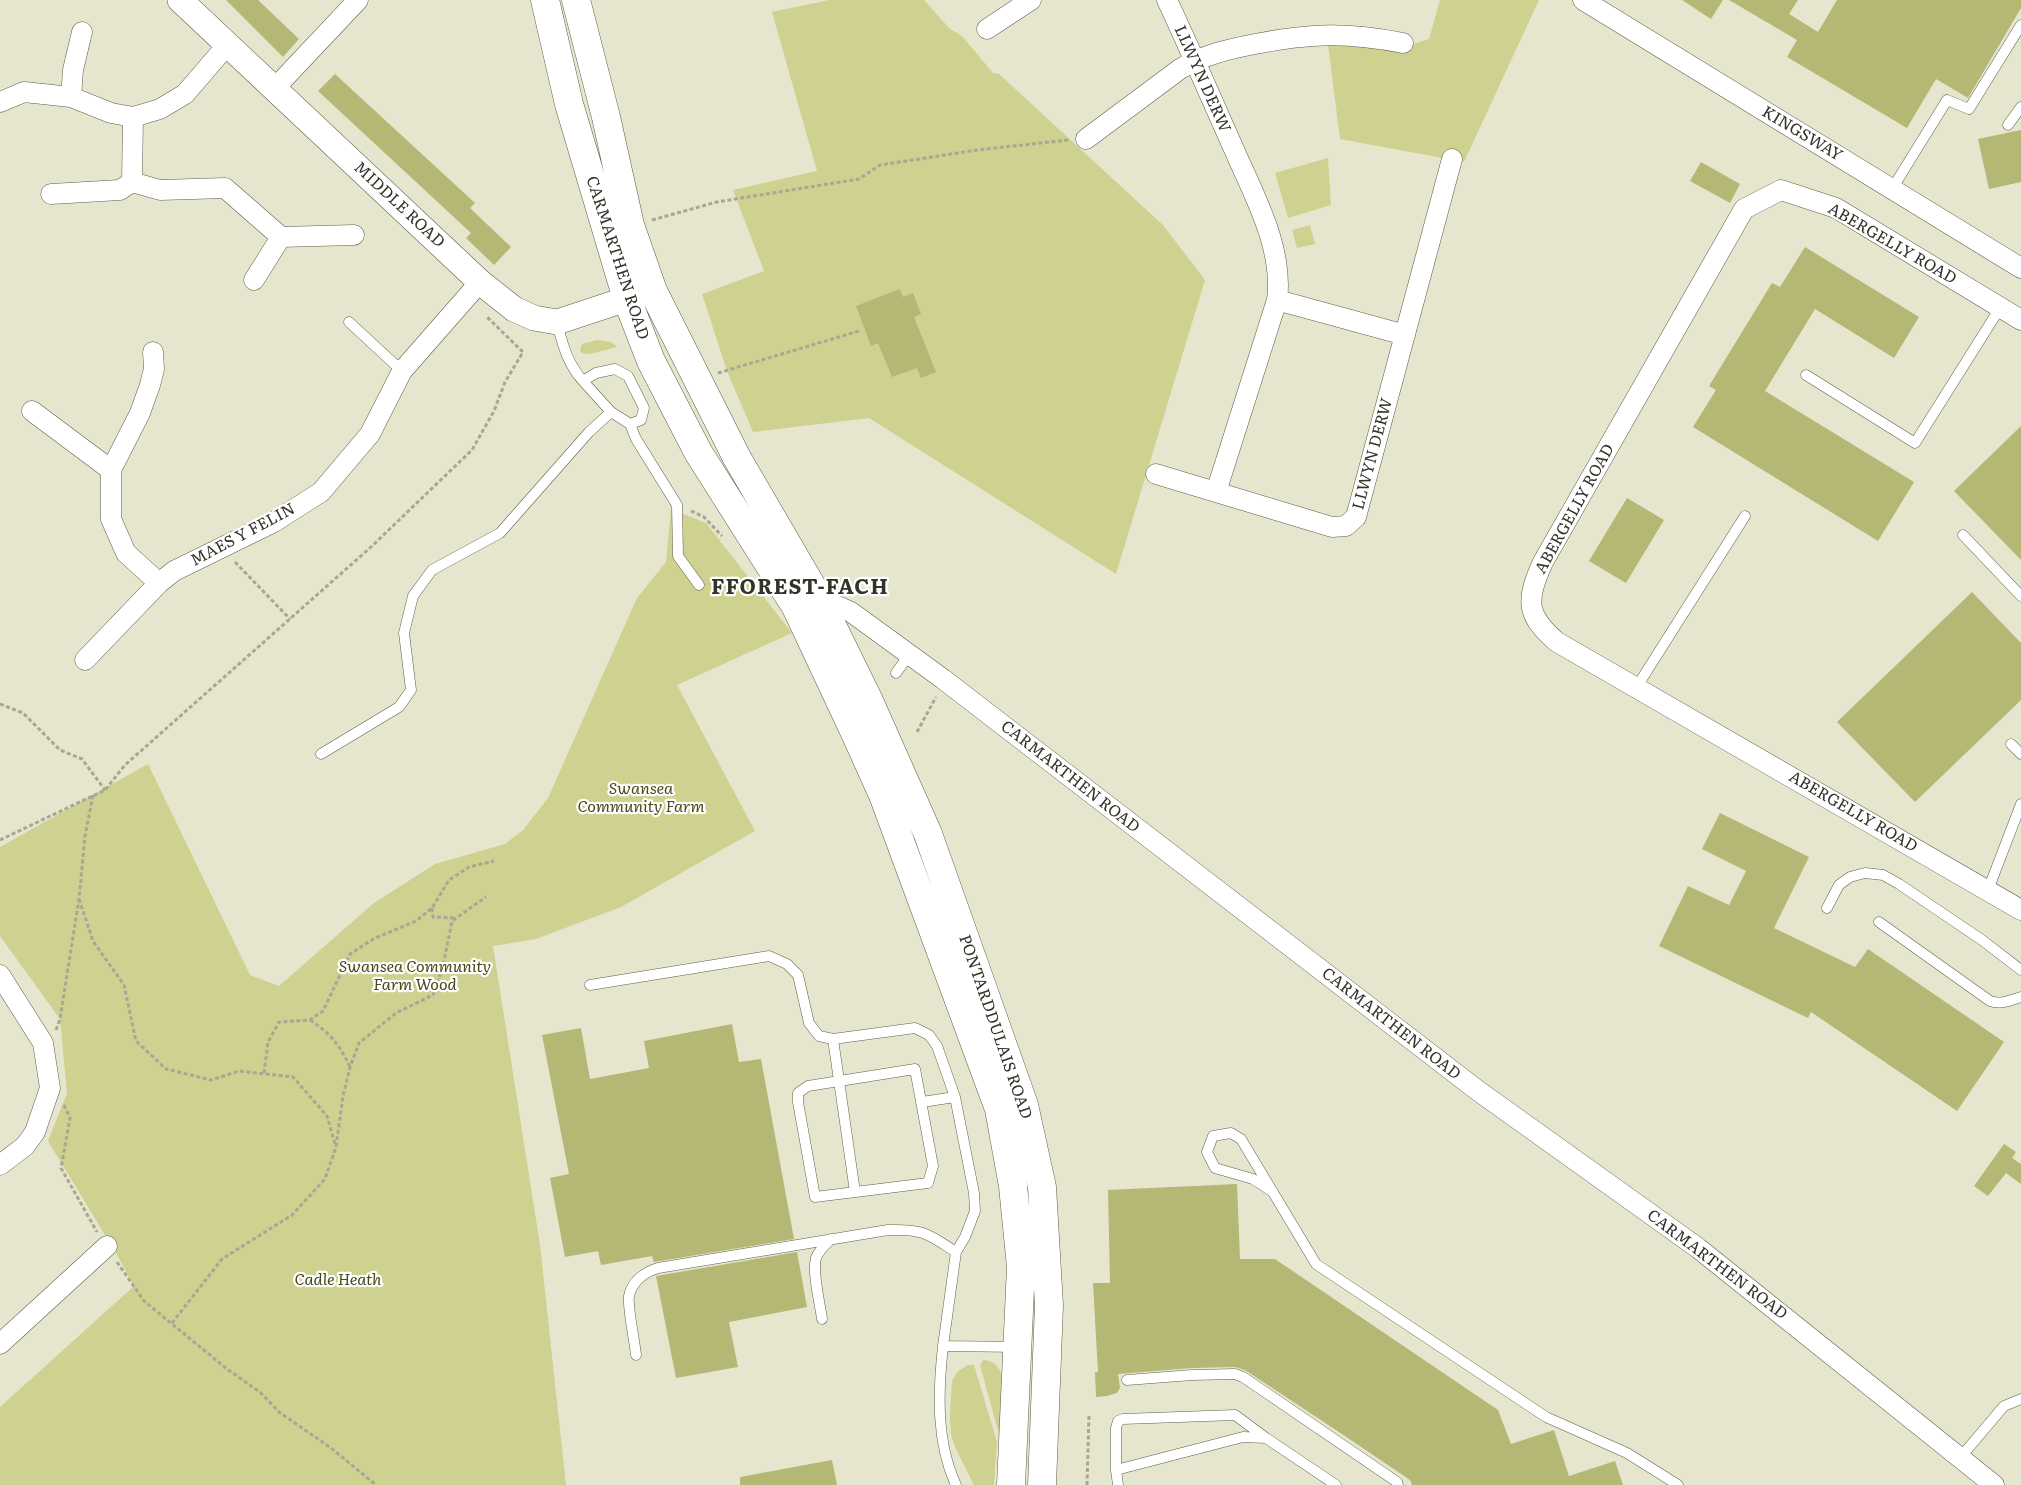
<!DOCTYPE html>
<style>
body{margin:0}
canvas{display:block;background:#e5e6cd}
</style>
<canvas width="2021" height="1485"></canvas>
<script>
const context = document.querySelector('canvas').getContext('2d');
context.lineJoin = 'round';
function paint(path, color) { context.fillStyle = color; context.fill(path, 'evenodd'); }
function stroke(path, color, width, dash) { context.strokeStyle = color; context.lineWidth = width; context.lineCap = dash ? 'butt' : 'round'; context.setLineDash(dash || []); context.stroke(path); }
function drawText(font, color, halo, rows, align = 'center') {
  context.font = font + ' Literata,serif'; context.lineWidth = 4.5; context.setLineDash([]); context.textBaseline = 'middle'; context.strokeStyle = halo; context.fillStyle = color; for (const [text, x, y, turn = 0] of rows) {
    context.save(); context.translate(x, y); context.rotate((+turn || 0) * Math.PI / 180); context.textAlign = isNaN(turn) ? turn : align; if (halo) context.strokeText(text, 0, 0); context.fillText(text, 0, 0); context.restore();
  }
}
paint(new Path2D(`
 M829 0H924L950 29 962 36 993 73 999 74 1163 225 1205 280 1116 574 869 418 753 432 727 371 702 294 764 271 733 190 817 171 772 12Z
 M1440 0H1539L1464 162 1340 139 1327 37 1410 45 1429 39Z
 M1328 158 1331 205 1288 218 1275 173Z
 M1310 225 1315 244 1297 248 1292 230Z
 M597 340 611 342 617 347 590 354 582 353 580 350 582 344Z
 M671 509 706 523 792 633 677 685 755 831 621 907 536 939 493 946 540 1245 566 1485H0V1407L134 1286 116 1253 48 1141 67 1093 60 1019 0 936V847L148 764 250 975 279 986 374 903 435 864 505 844 523 830 548 798 637 598 666 562Z
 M983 1360C1015 1361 1002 1418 1000 1438L980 1365Z
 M968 1365H974L997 1442 994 1485H974L955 1447 951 1435 950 1416 952 1381 958 1371Z`), '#cfd190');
paint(new Path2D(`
 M226 0H258L299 39 283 57Z
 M1682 0H1723L1711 19Z
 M1729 0H1798L1789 14 1818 32 1837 0H2021V8L1968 98 1936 79 1907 128 1787 57 1797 40Z
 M335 74 475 203 470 208 511 247 494 265 466 238 471 233 318 91Z
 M2021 130V182L1989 189 1978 139Z
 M1701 162 1740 184 1730 203 1690 181Z
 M1805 247 1919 317 1894 358 1815 309 1765 391 1914 482 1878 541 1693 427 1716 390 1709 386 1772 283 1780 287Z
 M900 289 903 297 913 293 921 314 914 317 936 372 921 378 917 368 892 377 878 343 871 346 856 306Z
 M2021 426V560L1954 491Z
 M1627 498 1664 520 1626 583 1589 561Z
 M1972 592 2021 643V700L1915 802 1837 722Z
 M1720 813 1809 857 1774 928 1855 967 1868 949 2004 1042 1957 1111 1811 1012 1808 1018 1659 946 1688 886 1729 905 1746 871 1702 849Z
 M732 1024 739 1062 761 1059 794 1239 654 1262 652 1256 601 1265 598 1251 565 1257 550 1178 569 1174 542 1035 581 1028 590 1079 649 1068 644 1041Z
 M2004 1144 2016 1152 2012 1158 2021 1164V1184L2006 1173 1988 1196 1974 1186Z
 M1237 1184 1240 1259H1275L1498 1410 1511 1444 1554 1430 1569 1476 1615 1461 1623 1485H1412L1410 1480 1345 1436 1245 1370 1235 1367 1192 1368 1118 1374 1120 1388 1117 1393 1107 1396 1096 1397 1095 1372H1098L1093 1283H1110L1108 1190Z
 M797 1252 807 1307 729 1322 738 1367 676 1378 656 1276Z
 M832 1460 837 1485H740V1477Z`), '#b5b774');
const service = new Path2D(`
 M2008 125 2021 107
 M1892 189 1947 100 1969 109 2021 25
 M349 322 402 371
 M557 323C563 345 567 363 583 381
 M1806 375 1915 443 2000 308
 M630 424 641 420 644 408 628 376 615 369 596 373 583 381 611 412 630 424 636 439 677 505 678 556 699 585
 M1963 535 2021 596
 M896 673 909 655
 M1636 688 1745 516
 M2011 744 2021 754
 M321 754 399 707 411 690 404 633 413 596 432 570 500 533 589 432 611 412
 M1988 890 2021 804
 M1827 908 1839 885 1850 877 1865 873 1883 875 1899 884 1982 940 2021 970
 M1879 922 1990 1001C2002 1005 2010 1000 2021 997
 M590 985 769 956 787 964 798 975 809 1023 819 1036 833 1039 915 1028 929 1035 937 1046 955 1097
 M833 1039 855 1192
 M915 1069 933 1166 928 1183 815 1197 798 1102V1093L808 1086Z
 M922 1102 955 1097 974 1193 975 1211 965 1237 956 1252 943 1346
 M1273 1192 1253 1179 1215 1168 1207 1152 1213 1136 1231 1133 1241 1139 1316 1264 1546 1417 1627 1453 1678 1485
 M822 1319C820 1303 812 1273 816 1258 819 1250 825 1245 831 1239
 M636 1355C635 1343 627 1305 629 1296 632 1281 645 1272 658 1268L888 1230C924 1229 926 1233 956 1252
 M1127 1380 1192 1375 1235 1374 1243 1377 1397 1482 1398 1485
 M1960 1458 2004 1406 2021 1399
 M1116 1470V1428L1118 1421 1123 1419 1235 1415 1266 1438
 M956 1485C936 1442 938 1392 943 1346L1018 1347
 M1118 1485 1116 1470 1243 1437 1266 1438 1336 1485`);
const minor = new Path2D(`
 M1167 0C1190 49 1211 98 1233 147 1253 194 1284 247 1277 300L1216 492
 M1583 0 2021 268
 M987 29 1031 0
 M275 88 358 0
 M71 97 73 70 82 32
 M0 102 24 92 71 97 111 113 133 117 160 109 185 94 228 44
 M1086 139 1180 69C1203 55 1229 49 1255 44 1311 33 1347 32 1403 43
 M132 182 160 190 225 188 281 237 354 235
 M132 182 133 117
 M51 194 120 190 132 182
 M254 280 281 237
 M1277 300 1405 335
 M2021 320 1836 208 1781 190 1744 209 1543 562C1526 599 1525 615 1557 642L2021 910
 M153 352 154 369 150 385 140 413 111 470V519L126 553 159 583
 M32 411 111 470
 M1156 474 1332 527 1346 526 1356 517 1452 159
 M813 600 818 597 851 612 943 679 1477 1090 1698 1248 1994 1485
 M85 660 159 583 174 571 274 522 321 492 370 434 402 371 480 282
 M0 975 43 1043 50 1088 35 1132 25 1146 0 1165
 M0 1344 107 1246`);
const tertiary = new Path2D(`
 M180 0 480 282 514 309 534 318 557 322 645 293`);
const primary = new Path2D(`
 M545 0 569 104 627 299 651 361 698 452 796 607 856 735 883 795 999 1109 1013 1186 1021 1267 1011 1485
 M576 0 606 117 630 225 653 291 737 458 818 597 869 701 928 834 1024 1105 1042 1187 1049 1305 1042 1485`);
stroke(service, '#5d5e48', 11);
stroke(minor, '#5d5e48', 21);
stroke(tertiary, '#5d5e48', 26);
stroke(primary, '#5d5e48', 29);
stroke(new Path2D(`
 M652 220 717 202 859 179 880 165 977 150 1068 140
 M718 373 859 331
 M691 511 704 517 722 536
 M235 562 290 619
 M0 704 23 713 60 750 82 759 105 790
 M917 732 936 697
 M0 840 105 790 125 765 371 547 472 450 494 411 505 382 523 352 487 317
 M79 899 93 941 124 985 136 1041 166 1069 211 1080 239 1071 293 1077 327 1116 335 1144
 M432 908 433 917 455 918
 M310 1020C330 1033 340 1045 350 1067
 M56 1030 60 1019 79 899 85 836 93 795
 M264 1073 268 1042 279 1022 310 1020 323 1011 350 954 373 939 416 921 432 908 449 880 469 867 494 861
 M64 1105 70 1118 61 1168 97 1232
 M117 1262 144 1301 227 1369 261 1393 279 1412 331 1448 376 1485
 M172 1323 222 1259 292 1215 325 1179 336 1147 343 1096 350 1067 359 1043 396 1013 433 995 443 966 452 921 486 897
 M1087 1485 1089 1415`), '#a7a894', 3, [4, 2.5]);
stroke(service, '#fff', 10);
stroke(minor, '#fff', 20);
stroke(tertiary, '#fff', 25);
stroke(primary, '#fff', 28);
drawText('16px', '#323329', '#fff', [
 ["LLWYN DERW",1202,79,66],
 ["KINGSWAY",1802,134,31],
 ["MIDDLE ROAD",399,205,43],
 ["ABERGELLY ROAD",1892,244,30],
 ["CARMARTHEN ROAD",617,258,72],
 ["LLWYN DERW",1373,454,-75],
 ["ABERGELLY ROAD",1575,509,-61],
 ["MAES Y FELIN",243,535,-28],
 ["CARMARTHEN ROAD",1070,777,38],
 ["ABERGELLY ROAD",1853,812,30],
 ["CARMARTHEN ROAD",1391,1024,38],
 ["PONTARDDULAIS ROAD",995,1027,71],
 ["CARMARTHEN ROAD",1717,1265,37]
]);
drawText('italic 16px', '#494a17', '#fff', [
 ["Swansea",641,789],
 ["Community Farm",641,807],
 ["Swansea Community",415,967],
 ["Farm Wood",415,985],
 ["Cadle Heath",338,1280]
]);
context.letterSpacing = '1px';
drawText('bold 21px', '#323329', '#fff', [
 ["FFOREST-FACH",800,588]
]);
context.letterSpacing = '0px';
</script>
